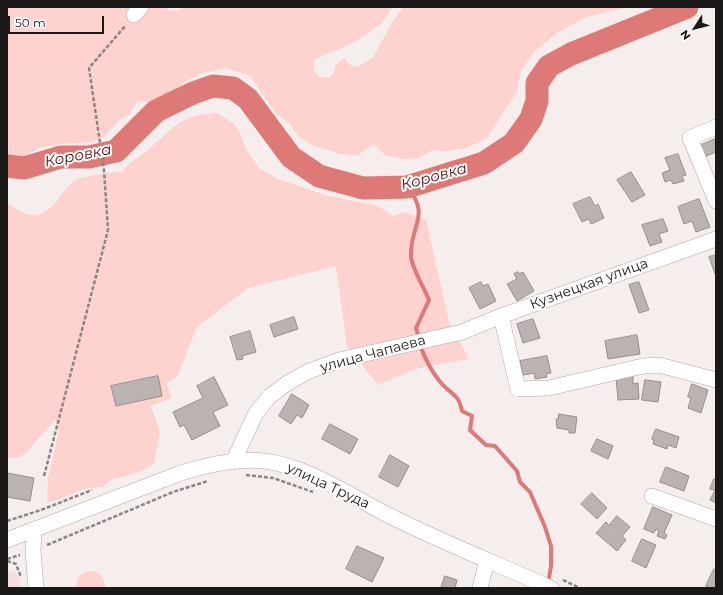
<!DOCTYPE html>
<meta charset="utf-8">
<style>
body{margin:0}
#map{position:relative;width:723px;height:595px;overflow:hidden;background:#f6eded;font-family:Montserrat,sans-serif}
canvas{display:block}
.frame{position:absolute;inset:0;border:8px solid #1b1818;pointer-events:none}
.north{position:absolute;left:675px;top:8px;width:40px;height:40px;-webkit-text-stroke:3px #fefdfc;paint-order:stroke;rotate:234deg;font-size:11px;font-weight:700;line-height:16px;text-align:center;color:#1b1818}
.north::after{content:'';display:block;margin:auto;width:14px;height:18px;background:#1b1818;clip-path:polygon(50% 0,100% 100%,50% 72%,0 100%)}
.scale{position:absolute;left:8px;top:16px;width:96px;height:18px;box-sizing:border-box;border:2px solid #1b1818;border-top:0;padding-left:5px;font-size:12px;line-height:14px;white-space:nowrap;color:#1b1818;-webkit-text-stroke:3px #fefdfc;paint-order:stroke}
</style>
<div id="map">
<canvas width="723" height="595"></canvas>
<div class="frame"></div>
<div class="north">N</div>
<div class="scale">50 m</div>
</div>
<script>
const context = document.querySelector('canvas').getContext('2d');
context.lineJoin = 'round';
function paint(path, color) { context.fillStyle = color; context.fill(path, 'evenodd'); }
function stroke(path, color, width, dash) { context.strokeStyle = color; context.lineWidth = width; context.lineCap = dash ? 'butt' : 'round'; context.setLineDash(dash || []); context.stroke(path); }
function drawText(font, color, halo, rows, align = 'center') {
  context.font = font + ' Montserrat,sans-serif'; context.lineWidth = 4; context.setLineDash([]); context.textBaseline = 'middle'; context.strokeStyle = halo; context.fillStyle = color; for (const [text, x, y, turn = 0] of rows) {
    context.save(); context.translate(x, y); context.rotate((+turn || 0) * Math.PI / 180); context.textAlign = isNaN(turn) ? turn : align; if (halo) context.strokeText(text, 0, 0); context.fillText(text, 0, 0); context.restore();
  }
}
paint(new Path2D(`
 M7 572H15L20 580V588H7Z`), '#f2e0de');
paint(new Path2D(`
 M7 7H164C172 13 177 11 186 7H393L381 24 355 42 316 59C312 67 313 71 319 77H330L334 73 335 66 344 58 350 65 357 67 373 58 390 26 403 7H629L586 17 557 33 534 52 521 70 516 93 487 138 466 148 446 151 432 150 420 158 404 159 385 155 373 144 357 156 340 154 312 145 299 137 289 123 276 113 250 76 226 68 203 73 184 82 176 90 151 102 138 101 129 114 118 121 104 137 92 142 59 144 39 148 22 157H7Z
 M217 113 234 124 240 133 246 149 258 167 278 179 325 195 378 206 393 216 405 212 426 220 449 322 469 359 418 368 378 385 347 346 336 266 248 288 197 327 177 377 166 383 172 398 151 406 160 432 154 463 146 469 123 477 111 479 103 487C79 486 69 499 47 502L48 478 59 431 56 419 34 443 28 452 19 457 7 458V204C16 207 22 215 32 215 53 216 60 191 74 181 81 176 113 172 122 172 129 161 140 157 150 148 176 126 180 115 217 113Z
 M88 571C98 570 106 577 105 588H76L79 576Z`), '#fdd2cf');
stroke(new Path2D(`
 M407 187C432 216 409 226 411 257 412 268 424 288 429 300L416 328 419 338
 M420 345C424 357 433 374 442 384 453 396 458 393 462 411L472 416 470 430 486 445 495 446 517 471 520 482 530 492 545 527 551 546V566L548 584`), '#dd7976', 4);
stroke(new Path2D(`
 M7 166 24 168 61 157H89L116 151 156 111 193 93 213 86 233 88 248 99 291 157 319 176 363 188 407 187 484 163 514 143 531 119 537 101V83L549 66 571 54 687 7`), '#dd7976', 23);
const building = new Path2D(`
 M715 139 716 152 704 157 699 146Z
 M678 154 686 175 682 176 684 181 673 184 671 180 665 182 662 173 670 170 665 158Z
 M631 172 645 195 632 202 617 180Z
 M590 197 595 206 598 204 604 218 591 224 589 219 582 222 573 204Z
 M699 199 710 227 696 232 692 221 684 224 678 207Z
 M663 219 668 231 659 234 662 242 650 246 642 225Z
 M716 255V274H715L709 257Z
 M518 272 519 274 523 272 534 291 517 301 507 284 517 279 514 274Z
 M481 282 483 286 488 284 496 301 480 309 469 288Z
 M639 282 649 310 639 313 629 285Z
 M294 317 298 329 274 337 270 325Z
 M533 319 540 338 523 343 517 324Z
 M250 331 256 352 242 356 243 359 237 360 230 337Z
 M637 335 640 354 608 359 605 341Z
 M547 356 551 373 546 374 547 377 535 379 534 373 523 375 520 361Z
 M158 376 162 396 116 406 111 386Z
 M633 376V384L638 383 639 399 618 400 616 377Z
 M214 377 228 405 213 412 220 426 192 440 184 425 180 427 173 412 203 398 197 386Z
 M645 380 661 382 658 402 642 400Z
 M692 384 708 390 701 413 688 408 691 398 688 397Z
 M292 394 309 405 302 418 297 415 291 424 279 416Z
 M559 414 577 417 575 433H569V430L557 428 556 419H558Z
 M330 424 358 439 350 454 322 439Z
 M656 429 679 437 676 448 668 445 667 449 653 444 654 440 652 439Z
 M597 439 613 446 608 459 591 451Z
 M390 455 409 466 398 487 379 477Z
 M666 467 689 476 684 491 660 482Z
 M7 473 34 478 30 501 7 497Z
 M714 479 716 480V503L710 500 715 490 710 489Z
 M592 493 607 508 597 519 581 504Z
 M653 507 672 515 664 533 667 535 665 539 657 536 659 531 656 529 654 533 644 529Z
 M617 516 630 527 622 536 626 540 617 551 596 533 606 522 609 525Z
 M642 539 656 545 646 568 632 561Z
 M357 546 384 558 372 582 346 569Z
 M714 569 716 570V588H711L706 586Z
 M445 576 457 580 455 588H441Z`);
paint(building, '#bbb2b2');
stroke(building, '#968e8d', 1);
const minor = new Path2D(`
 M134 15 141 7
 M716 127 690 138 716 201
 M501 316 518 389 549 388 643 366 659 365 716 380
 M233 462 256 413 270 396 286 384 307 372 339 360 462 332 501 316 716 239
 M652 496 716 519
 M34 530 33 551 36 588
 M7 540 178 474C206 465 236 458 265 461 310 467 350 496 390 516 442 542 497 564 551 588
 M480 588 487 560`);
stroke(minor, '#b1a8a8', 16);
stroke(new Path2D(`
 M246 475 273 478 313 492
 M44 476 108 230 104 170 89 68 126 25
 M7 521 41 510 92 490
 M47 545 173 492 208 481
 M7 559 20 555
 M7 561 16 564 21 577
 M563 580 580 588`), '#8a8484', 2.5, [4, 2]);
stroke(minor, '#fff', 15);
drawText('14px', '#1b1818', '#fefdfc', [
 ["Кузнецкая улица",589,284,-20],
 ["улица Чапаева",373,354,-15],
 ["улица Труда",328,486,25]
]);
drawText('italic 15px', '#4e1013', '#fefdfc', [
 ["Коровка",78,156,-11],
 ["Коровка",434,177,-15]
]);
</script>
